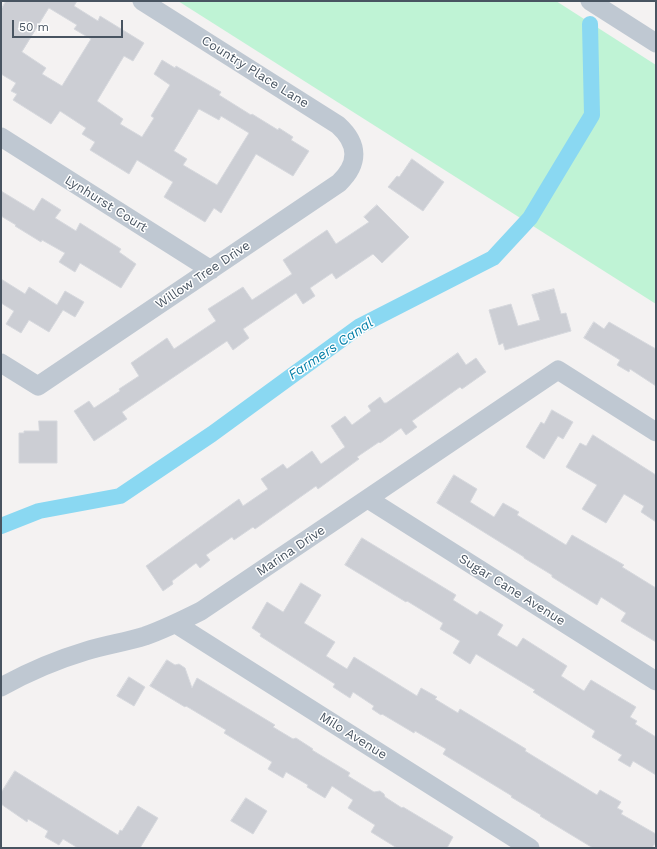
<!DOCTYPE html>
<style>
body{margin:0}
#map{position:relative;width:657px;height:849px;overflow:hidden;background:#f4f2f2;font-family:"Work Sans",sans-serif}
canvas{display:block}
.frame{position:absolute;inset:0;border:2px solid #485461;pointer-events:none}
.scale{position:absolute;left:12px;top:20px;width:111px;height:18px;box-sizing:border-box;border:2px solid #485461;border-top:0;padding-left:5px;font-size:12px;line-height:14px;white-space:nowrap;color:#485461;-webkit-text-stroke:3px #fff;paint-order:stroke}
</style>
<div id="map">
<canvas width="657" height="849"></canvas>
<div class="frame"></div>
<div class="scale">50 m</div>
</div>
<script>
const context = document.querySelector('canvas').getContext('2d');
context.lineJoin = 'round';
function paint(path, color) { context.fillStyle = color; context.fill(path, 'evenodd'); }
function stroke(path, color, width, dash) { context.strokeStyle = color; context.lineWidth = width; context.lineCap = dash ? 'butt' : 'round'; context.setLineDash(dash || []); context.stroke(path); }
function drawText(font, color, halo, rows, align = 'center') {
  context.font = font + ' "Work Sans",sans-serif'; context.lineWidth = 3; context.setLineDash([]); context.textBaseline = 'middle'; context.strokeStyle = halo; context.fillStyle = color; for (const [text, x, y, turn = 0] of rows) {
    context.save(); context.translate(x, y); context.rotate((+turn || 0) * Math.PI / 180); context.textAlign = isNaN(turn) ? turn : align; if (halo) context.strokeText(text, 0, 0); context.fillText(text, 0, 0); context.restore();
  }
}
paint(new Path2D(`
 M178 1H556L656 65V304Z`), '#bff3d5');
stroke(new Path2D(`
 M1 526 39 511 120 496 212 434 360 326 493 258 530 218 592 115 590 24`), '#8ad8f2', 16);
const building = new Path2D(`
 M6 1H77L74 6 98 21 100 16 144 43 133 61 124 56 97 101 123 119 120 124 142 137 154 118 151 116 170 85 154 74 162 60 175 68 176 66 221 92 219 95 251 115 252 114 278 130 279 128 293 137 291 140 309 151 293 176 256 154 221 213 214 208 205 222 164 197 173 182 137 160 129 174 90 150 95 142 82 134 86 128 60 111 51 124 13 100 17 94 11 91 16 83 1 74V10ZM49 8 77 25 74 29 91 39 62 86 42 74 46 68 22 52ZM199 109 219 120 221 116 249 133 217 185 183 165 187 159 174 151Z
 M412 159 444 182 423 211 388 187 397 176 399 177Z
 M1 191 34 211 42 198 61 210 55 218 76 231 80 223 121 249 119 252 136 264 121 288 80 263 75 272 59 262 65 253 42 240 41 242 15 226 16 225 1 216Z
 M377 205 409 237 382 263 373 254 336 279 332 273 310 288 315 296 303 304 296 293 243 329 249 338 233 350 227 341 122 412 127 419 94 441 74 411 89 401 94 408 120 391 119 389 139 376 131 363 167 338 174 349 216 321 208 309 243 287 252 300 292 274 283 260 327 230 336 244 369 222 364 217Z
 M1 279 25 294 29 287 57 305 65 291 84 302 75 317 63 310 49 332 29 320 21 333 6 324 14 311 1 303Z
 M554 289 561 314 566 313 571 331 505 350 503 343 499 345 489 310 511 304 518 326 540 320 532 295Z
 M594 322 604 329 609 322 656 349V386L630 369 629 372 617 365 620 360 584 338Z
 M458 353 466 365 476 358 486 372 462 389 460 387 412 421 417 427 406 435 401 428 380 443 379 442 357 457 359 459 318 489 316 486 255 529 253 527 234 540 232 537 206 555 210 560 200 568 196 563 172 581 173 584 163 591 146 566 239 499 243 506 268 489 261 479 283 464 287 469 312 451 321 464 345 447 331 426 345 416 352 425 371 411 368 406 380 397 384 403H386Z
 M552 410 573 422 563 439 558 436 544 459 526 447 541 422 544 424Z
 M39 421H57V463H19V433H24V431H39Z
 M593 435 656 475V522L641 512 644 506 624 494 606 523 582 509 597 485 566 467 580 443 586 446Z
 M454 475 477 489 470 502 494 517 503 503 519 512 517 515 566 545 572 535 624 565 622 567 656 588V642L621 621 626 613 601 597 597 605 552 577V575L524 558V557L437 503Z
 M362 538 456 595 453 600 477 615 480 611 503 625 497 635 517 647 523 638 567 666 561 676 584 691 591 680 636 707 630 717 637 721 635 724 656 737V775L633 761 630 767 618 760 622 755 592 737 595 731 533 692 535 690 476 654 470 664 453 653 460 641 440 629 443 623 407 601 406 602 345 565Z
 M301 583 321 595 304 623 335 642 326 656 347 669 354 657 417 696 421 688 437 697 435 699 458 713 460 709 526 749 525 751 597 795 600 790 621 802 617 808 623 811 621 814 656 834V842L652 848H593L540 816 541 815 511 797 512 796 443 754 446 749 415 731 414 733 382 714 381 715 372 709 374 706 353 692 350 698 333 687 335 684 260 636 261 634 252 628 267 602 283 612Z
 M167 660 175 665 179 664 185 668 192 688 197 678 275 725 273 727 293 739 296 738 313 749 312 750 350 773 348 776 374 792 380 791 384 794 385 797 402 808 403 807 453 837 447 848H397L371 832 375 825 348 808 353 800 332 786 325 798 307 787 308 785 286 772 283 778 268 769 272 762 224 733 226 730 186 706 185 707 150 686Z
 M129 677 145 687 134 706 117 696Z
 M15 771 118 835 120 830 122 831 138 806 158 818 140 848H78L63 839 59 845 45 837 48 831 28 819 27 822 1 804V793Z
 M246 798 267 811 253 834 231 821Z`);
paint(building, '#ccced4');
stroke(building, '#d6d8dd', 1);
stroke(new Path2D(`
 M590 1 656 43
 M1 137 211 270
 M1 363 38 386 339 183C359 164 359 144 338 125L142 1
 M368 499 656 681
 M176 624 530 848
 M1 687C28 672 56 660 86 651 105 645 126 642 145 636 165 629 183 620 201 611L558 370 656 432`), '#bfc8d2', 19);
drawText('13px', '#485461', '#fff', [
 ["Country Place Lane",255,72,32],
 ["Lynhurst Court",106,204,32],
 ["Willow Tree Drive",203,275,-34],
 ["Marina Drive",291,551,-34],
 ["Sugar Cane Avenue",512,590,32],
 ["Milo Avenue",353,736,32]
]);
drawText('italic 14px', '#057fa7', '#fff', [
 ["Farmers Canal",331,349,-34]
]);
</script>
